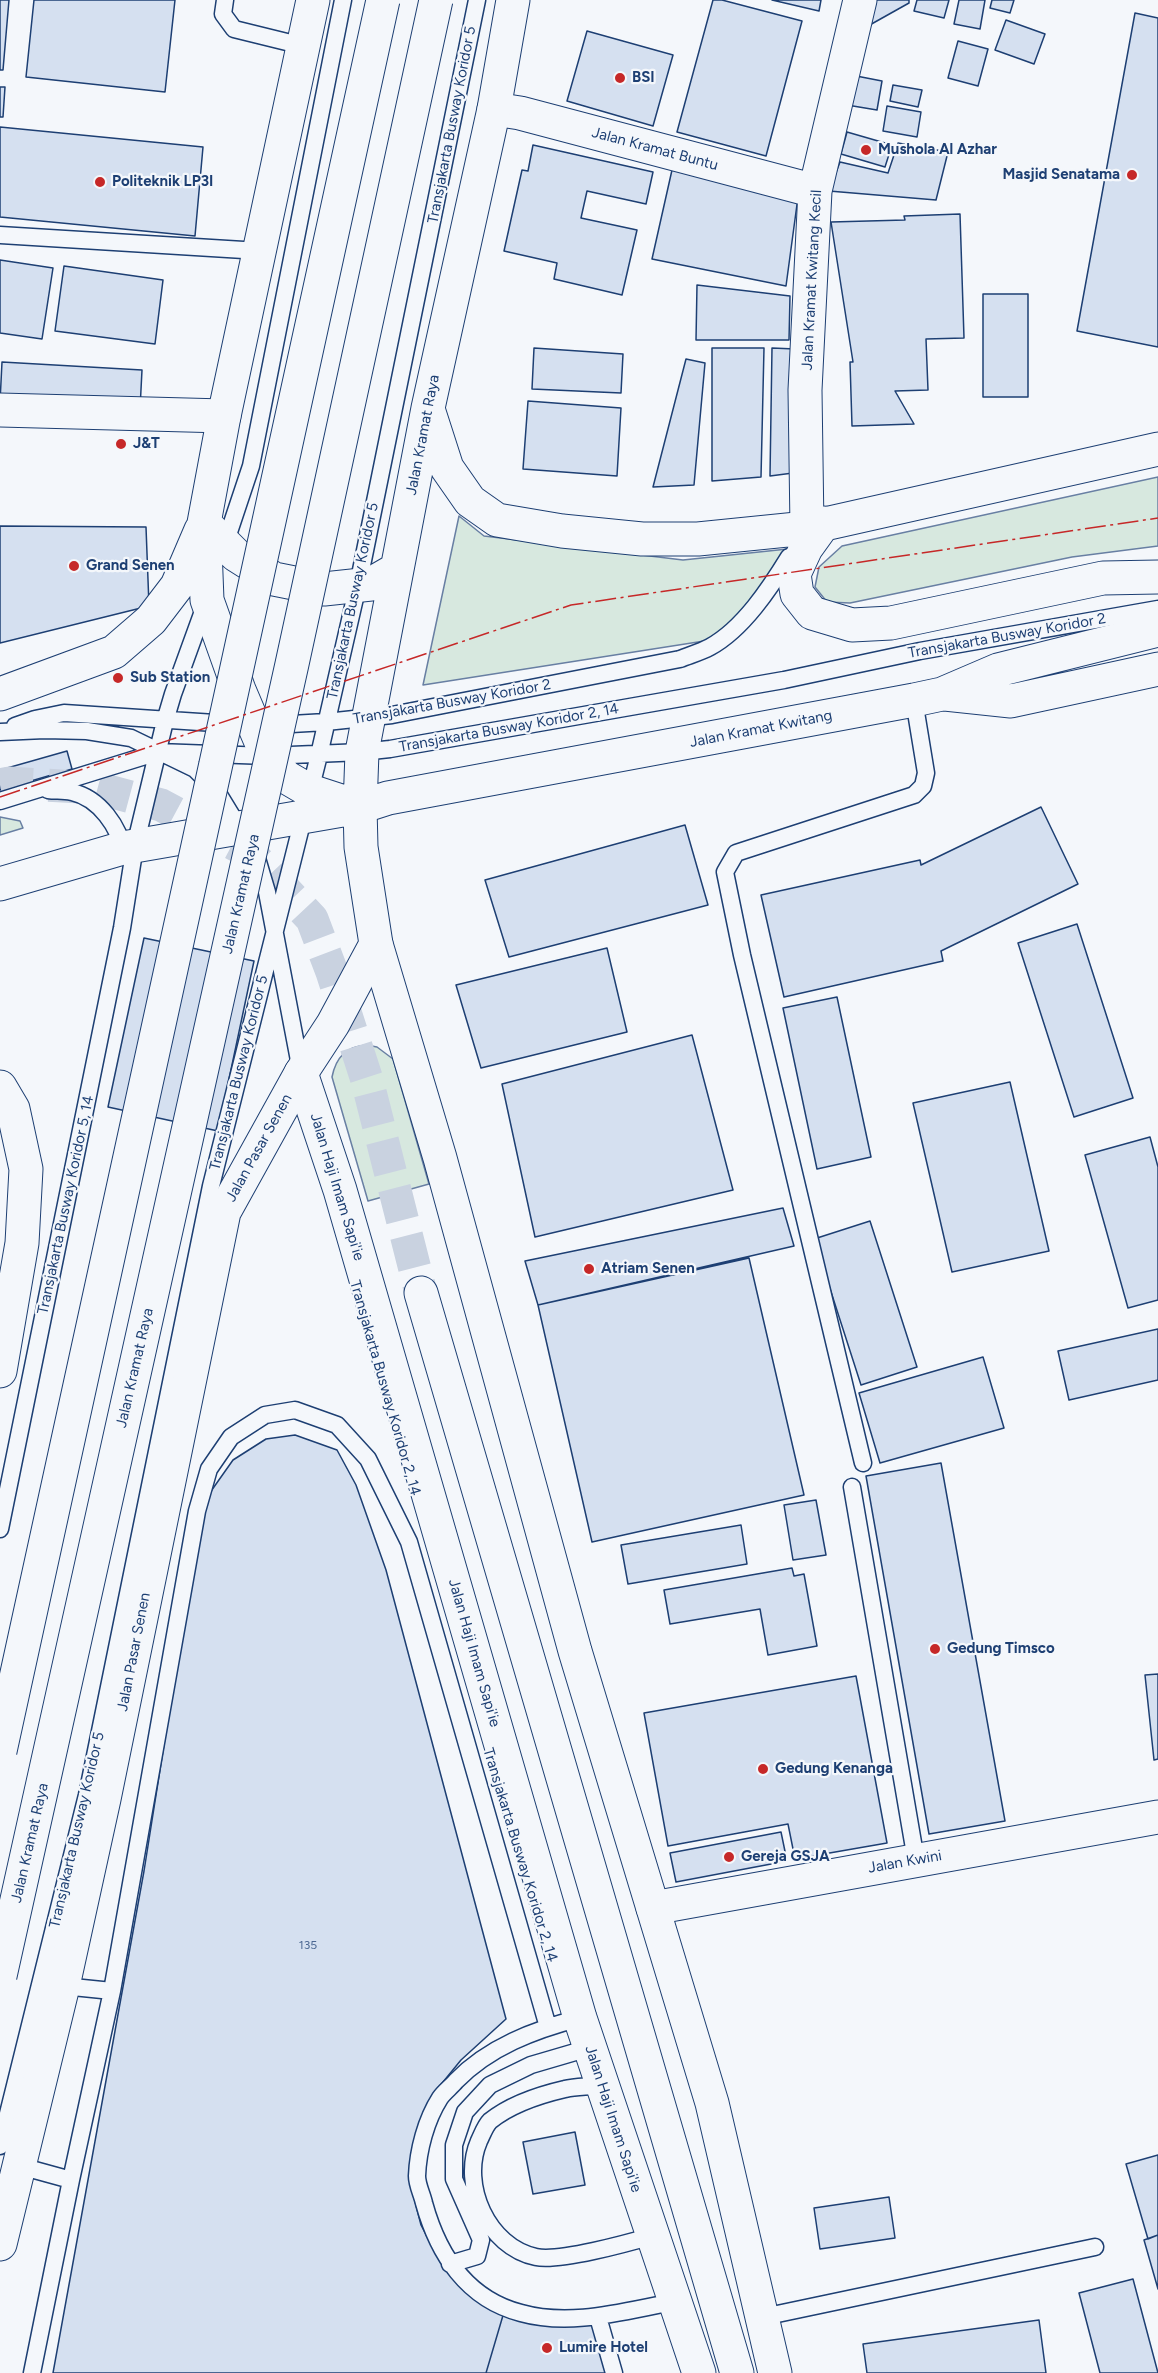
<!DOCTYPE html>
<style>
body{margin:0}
canvas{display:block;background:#f4f7fb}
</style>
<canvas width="1158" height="2373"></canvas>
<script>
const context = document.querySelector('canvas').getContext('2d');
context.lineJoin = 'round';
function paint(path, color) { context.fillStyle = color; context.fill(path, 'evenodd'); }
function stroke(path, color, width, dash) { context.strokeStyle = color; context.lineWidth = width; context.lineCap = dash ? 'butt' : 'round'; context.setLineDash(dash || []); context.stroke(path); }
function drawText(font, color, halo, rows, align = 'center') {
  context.font = font + ' Figtree,sans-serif'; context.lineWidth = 4.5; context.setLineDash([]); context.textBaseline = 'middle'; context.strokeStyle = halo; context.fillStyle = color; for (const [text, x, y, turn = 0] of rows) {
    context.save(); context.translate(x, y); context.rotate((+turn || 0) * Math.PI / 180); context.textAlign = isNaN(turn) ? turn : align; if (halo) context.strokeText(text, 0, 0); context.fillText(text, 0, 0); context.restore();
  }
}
const green = new Path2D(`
 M1158 477V546L1072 557 850 603 827 602 815 587 819 567 842 546Z
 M459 516 484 536 683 560 797 548 717 639 423 685Z
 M0 817 20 821 23 828 0 835Z
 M366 1045 377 1047 393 1059 429 1184 368 1201 332 1077C336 1057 346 1047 366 1045Z`);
paint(green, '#d7e8df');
stroke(green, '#687fa3', 1.5);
const building = new Path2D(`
 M0 0H9L3 70H0Z
 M34 0H175L165 92 26 77Z
 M713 0H722L802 21 766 156 677 132Z
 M772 0H821L819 11Z
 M867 0H909V3L859 31Z
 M917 0H949L944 18 914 11Z
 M959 0H985L980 29 954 24Z
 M992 0H1014L1010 13 990 8Z
 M1135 13 1158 18V347L1077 331Z
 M1006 20 1045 34 1034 64 995 50Z
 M587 31 673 55 653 126 567 101Z
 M958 41 988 49 978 86 948 78Z
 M846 74 882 81 877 110 841 104Z
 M893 85 922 90 918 107 890 101Z
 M0 87H5L3 117H0Z
 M887 106 921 112 917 137 883 131Z
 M0 127 203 147 195 236 0 217Z
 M847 132 892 145 885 167 841 154Z
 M898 143 948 152 936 200 829 191 840 162 888 173Z
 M533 145 653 172 646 204 587 191 581 218 637 230 622 295 554 279 557 263 504 251 522 170 528 171Z
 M672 170 798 197 786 286 652 259Z
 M960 214 964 338 926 339 928 390 895 391 914 424 852 426 850 362H853L831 222 905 220 904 216Z
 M0 260 53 268 42 339 0 333Z
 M64 266 163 280 155 344 55 331Z
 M697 285 790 296 789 340H696Z
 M983 294H1028V397H983Z
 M534 348 623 354 621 393 532 389Z
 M712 348H764L761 477 712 481Z
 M772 348 795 349 793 473 770 476Z
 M686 359 705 363 694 485 653 487Z
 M2 362 142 370 140 409 0 402Z
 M528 401 621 408 617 476 523 469Z
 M0 526 146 527 149 606 0 643Z
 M67 751 72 769 0 790V770Z
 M1041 807 1078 884 941 951 943 961 784 997 761 895 920 860 921 865Z
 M685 825 708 905 509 957 485 880Z
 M1077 924 1133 1098 1074 1117 1018 943Z
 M144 938 254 961 218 1131 108 1107Z
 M607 948 627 1032 481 1068 456 985Z
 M837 997 871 1157 817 1169 783 1008Z
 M692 1035 733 1190 535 1237 502 1084Z
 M1010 1082 1049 1251 952 1272 913 1103Z
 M1150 1137 1158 1167V1300L1128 1308 1085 1155Z
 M783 1208 794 1246 538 1305 525 1261Z
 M870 1221 917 1367 861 1385 814 1239Z
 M749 1258 804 1495 592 1542 538 1305Z
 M1158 1329V1380L1069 1400 1058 1351Z
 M983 1357 1004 1428 880 1463 859 1393Z
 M295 1435 337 1450 356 1485 386 1570 506 2019 461 2060 434 2093 409 2178 421 2225 443 2267 504 2312 486 2373H53L144 1871 197 1536 209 1494 233 1460 266 1439Z
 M941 1463 1005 1821 929 1834 866 1476Z
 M816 1500 826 1555 793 1560 784 1505Z
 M741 1525 747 1564 628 1584 621 1545Z
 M792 1568 794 1576 804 1574 817 1646 768 1655 760 1609 670 1624 664 1590Z
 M1158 1674V1759L1154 1760 1145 1675Z
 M856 1676 887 1843 795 1859 788 1824 668 1846 644 1713Z
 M781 1832 787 1861 676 1882 670 1853Z
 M575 2132 585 2185 533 2194 523 2142Z
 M1158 2155V2235L1148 2239 1126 2164Z
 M889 2197 895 2238 820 2249 814 2208Z
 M1158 2235V2289L1144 2240Z
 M1133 2279 1158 2373H1100L1079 2293Z
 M504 2312 593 2322 607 2373H486Z
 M1039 2320 1046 2373H867L863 2344Z`);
paint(building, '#d5e0f0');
stroke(building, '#1d3f73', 1.5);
stroke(new Path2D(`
 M0 785 9 783 97 788 161 805 249 852 312 919 332 972 367 1080 421 1293`), '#c9d2e0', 33, [33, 16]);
const lane = new Path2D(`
 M225 0 223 14 234 29 303 46
 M0 235 260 251
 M224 547 251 466 343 0
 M274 725 326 722 392 715 680 659C690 655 701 652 710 647 743 629 770 588 789 557
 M15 726 35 719 64 713 230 724
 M0 732 45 730 87 731 131 738 195 769 216 790 241 831
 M48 790C56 791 64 790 72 792 99 798 120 827 124 854
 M0 801 158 752 267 756 362 752 390 749 784 680 920 651 1158 609
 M256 855 267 892 301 1071
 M863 1463 742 955 725 872 736 853 914 795 923 786 926 773 914 700
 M852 1487 916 1860
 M0 1529 122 928 135 846 165 721 173 694 206 603
 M63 1986 112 1991
 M580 2018C534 2030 489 2047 456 2081 451 2087 444 2092 440 2098 426 2120 418 2150 417 2176 417 2185 422 2194 424 2203 438 2254 467 2299 521 2313 571 2327 624 2311 674 2302
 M601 2085C589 2087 576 2086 565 2089 539 2095 510 2105 490 2121 485 2126 482 2135 479 2141 460 2185 488 2247 536 2257 559 2262 628 2243 652 2236
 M0 2146 87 1795 211 1186 319 755 358 585 477 0
 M20 2166 71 2180
 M450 2264 477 2256 481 2240 454 2179V2145L465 2112 490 2085 531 2065 589 2048
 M598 2317 614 2373
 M763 2317 1095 2247
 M32 2373 71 2180 112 1991 197 1511 209 1469 231 1437 265 1415 295 1410 337 1425 368 1459 409 1542 548 2027`);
const street = new Path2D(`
 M494 109 520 113 815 191
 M0 410 224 416
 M807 528 805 390 815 191 860 0
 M653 1908 1158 1817`);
const secondary = new Path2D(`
 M376 944 440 1158 575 1651 712 2103 775 2373
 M301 1073 340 1190 580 2018 699 2373`);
const primary = new Path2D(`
 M313 0 224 416 204 523 207 600 239 690 267 756 286 777 310 791 353 805
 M429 412 447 468 470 501 497 520 562 531 642 539H698L807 528 1158 449
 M204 523 236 555 274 579 324 589 371 584 397 569
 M824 523 806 548 794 574 797 594 812 613 852 625 891 623 1103 578 1158 577
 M0 694 114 652 151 620 177 586 201 530
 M945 694 1011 701 1158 669
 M0 884 123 848 360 807 388 798 914 700 942 694 998 670 1158 630
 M0 1087 13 1109 26 1169 22 1243 0 1371
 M421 1293 737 2373
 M0 2244 63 1986 104 1799 224 1212 301 1073 333 1024 376 944 361 847 360 807 362 752 428 408 494 109 513 0`);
stroke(lane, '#1d3f73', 19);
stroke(street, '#1d3f73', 35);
stroke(secondary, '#1d3f73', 35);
stroke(primary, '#1d3f73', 35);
stroke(lane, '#f4f7fb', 16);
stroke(street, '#f4f7fb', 33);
stroke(secondary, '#f4f7fb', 33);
stroke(primary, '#f4f7fb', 33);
const primaryBridge = new Path2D(`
 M0 1751 383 0
 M0 1976 292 664 436 0`);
stroke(primaryBridge, '#1d3f73', 35, []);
stroke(primaryBridge, '#f4f7fb', 33);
stroke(new Path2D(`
 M0 797 571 605 1158 518`), '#c62828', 1.5, [21, 4.5, 3, 4.5]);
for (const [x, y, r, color] of [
 [620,78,6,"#c62828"],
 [866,150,6,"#c62828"],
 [1132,175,6,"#c62828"],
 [100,182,6,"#c62828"],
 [121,444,6,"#c62828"],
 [74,566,6,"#c62828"],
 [118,678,6,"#c62828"],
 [589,1269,6,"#c62828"],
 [935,1649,6,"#c62828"],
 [763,1769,6,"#c62828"],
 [729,1857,6,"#c62828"],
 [547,2348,6,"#c62828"]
]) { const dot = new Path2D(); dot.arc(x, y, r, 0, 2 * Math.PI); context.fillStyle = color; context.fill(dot); stroke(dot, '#f4f7fb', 2); }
drawText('12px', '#4b6792', null, [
 ["135",308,1945]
]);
drawText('bold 15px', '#1d3f73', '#f4f7fb', [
 ["BSI",632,78],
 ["Mushola Al Azhar",878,150],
 ["Masjid Senatama",1120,175,"right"],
 ["Politeknik LP3I",112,182],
 ["J&T",133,444],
 ["Grand Senen",86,566],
 ["Sub Station",130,678],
 ["Atriam Senen",601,1269],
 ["Gedung Timsco",947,1649],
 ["Gedung Kenanga",775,1769],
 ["Gereja GSJA",741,1857],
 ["Lumire Hotel",559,2348]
], 'left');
drawText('15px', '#1d3f73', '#f4f7fb', [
 ["Transjakarta Busway Koridor 5",452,125,-79],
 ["Jalan Kramat Buntu",655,149,15],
 ["Jalan Kramat Kwitang Kecil",812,280,-87],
 ["Jalan Kramat Raya",423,435,-79],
 ["Transjakarta Busway Koridor 5",353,601,-78],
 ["Transjakarta Busway Koridor 2",1007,636,-10],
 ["Transjakarta Busway Koridor 2",452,702,-10],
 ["Transjakarta Busway Koridor 2, 14",509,728,-10],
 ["Jalan Kramat Kwitang",761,729,-11],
 ["Jalan Kramat Raya",241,894,-77],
 ["Transjakarta Busway Koridor 5",239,1073,-76],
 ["Jalan Pasar Senen",259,1148,-61],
 ["Jalan Haji Imam Sapi'ie",337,1187,73],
 ["Transjakarta Busway Koridor 5, 14",66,1205,-78],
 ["Jalan Kramat Raya",135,1368,-77],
 ["Transjakarta Busway Koridor 2, 14",385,1388,74],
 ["Jalan Pasar Senen",134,1652,-79],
 ["Jalan Haji Imam Sapi'ie",474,1653,74],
 ["Transjakarta Busway Koridor 5",77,1830,-77],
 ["Jalan Kramat Raya",30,1843,-77],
 ["Transjakarta Busway Koridor 2, 14",520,1855,73],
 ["Jalan Kwini",905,1862,-10],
 ["Jalan Haji Imam Sapi'ie",613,2119,72]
]);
</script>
